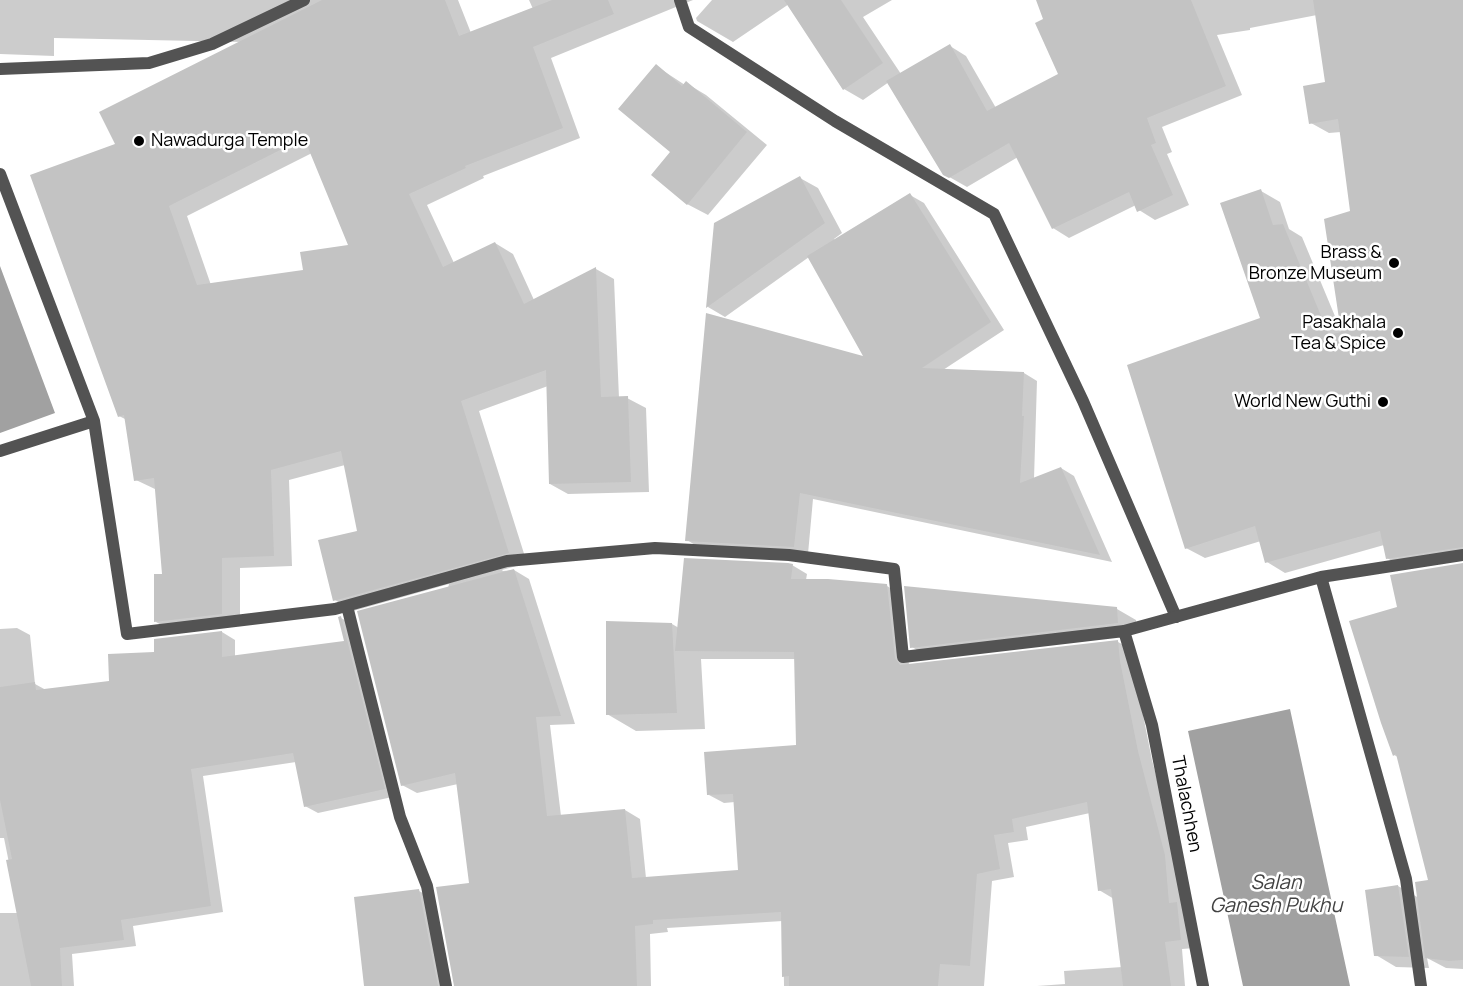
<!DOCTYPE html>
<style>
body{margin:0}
canvas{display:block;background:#fff}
</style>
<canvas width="1463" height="986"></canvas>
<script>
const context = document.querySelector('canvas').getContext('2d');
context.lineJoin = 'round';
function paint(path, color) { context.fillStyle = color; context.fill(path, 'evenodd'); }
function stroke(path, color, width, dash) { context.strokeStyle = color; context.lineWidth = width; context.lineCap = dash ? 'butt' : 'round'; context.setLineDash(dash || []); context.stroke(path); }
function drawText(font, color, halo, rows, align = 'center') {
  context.font = font + ' Manrope,sans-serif'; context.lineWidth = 5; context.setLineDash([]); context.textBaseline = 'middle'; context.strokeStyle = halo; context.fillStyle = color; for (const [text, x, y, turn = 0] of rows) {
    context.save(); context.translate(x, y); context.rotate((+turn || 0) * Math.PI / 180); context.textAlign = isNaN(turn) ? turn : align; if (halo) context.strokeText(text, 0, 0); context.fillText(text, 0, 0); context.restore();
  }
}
paint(new Path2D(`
 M0 266 55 413 0 433Z
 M1290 709 1350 986H1243L1188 731Z`), '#a1a1a1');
paint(new Path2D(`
 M0 0H458L471 33 533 9 529 0H693L551 58 580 138 483 176 484 178 427 205 454 263 495 243 513 254 534 300 596 269 614 279 619 398H627L646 408 649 492 568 494 550 484 548 386 479 411 527 563 502 570 503 571 514 570 529 579 575 724 550 725 561 816 625 810 640 819 646 878 739 872 735 802 724 803 709 795 797 746 796 659H701L705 729 636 731 607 714 672 624 679 628 792 565 807 574 806 580 887 586 902 595 909 665 1118 642 1133 650 1134 670 1152 760 1179 864 1195 948 1182 949 1185 986H1037L1065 984 1064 971 1122 967 1114 899 1099 890 1090 813 1026 827 1028 840 1008 843 1014 877 992 881 984 986H784L783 921 667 928 668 932 650 934 651 986H455L471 884 458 784 417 793 402 785 449 584 353 611 335 600 359 532 345 465 289 480 292 566 240 568V624L174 632 156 622 164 575 157 490 136 480 127 420 119 416 117 144 243 42 54 38V56L0 54ZM312 153 350 246 304 271 211 285 187 216Z
 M712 0H892L863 17 901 74 950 46 966 56 996 108 1060 75 1045 20 1038 0H1463V560L1406 569 1387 558 1384 545 1285 573 1267 562 1261 541 1205 558 1186 548 1262 319 1261 191 1280 202 1289 229 1302 237 1342 333 1352 212 1341 132 1329 133 1311 123 1327 83 1317 15 1250 28V30L1217 35 1242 95 1162 127 1172 152 1167 154 1189 205 1155 220 1139 210 1136 205 1069 238 1053 228 1018 157 967 187 944 174 889 82 863 100 844 89 789 4 733 42 697 21 696 18Z
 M656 66 685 85 686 83 706 95 767 145 708 215 687 204 672 152Z
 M800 178 818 188 842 233 834 239 835 241 910 195 924 203 1004 330 943 370 1024 373 1037 381 1034 479 1061 468 1074 476 1112 562 813 499 808 554 700 548 687 540 866 359 809 257 725 317 708 307 715 224Z
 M1463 565V969L1446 968 1427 958 1429 968 1396 967 1376 955 1398 886 1419 898 1430 881 1398 757 1394 755 1399 608Z
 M1117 609 1136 620V634L931 658 912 647Z
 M341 618 354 625 397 796 318 813 305 806 296 762 203 776 223 912 133 926 136 946 72 954 74 986H0V913H19L4 838H0V629L17 628 30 635 35 684 46 690 110 683 156 654V640L222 632 235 640V657L346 642Z
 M419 891 434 899 450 986H366Z`), '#0003');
paint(new Path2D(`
 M322 0H445L459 36 552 0H608L614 14 533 47 563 128 465 166 466 168 409 194 443 267 495 242 524 304 596 267 601 397 628 396 631 482 549 484 546 370 461 401 509 553 333 601 318 540 357 531 341 451 271 470 274 556 222 558V614L154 622V574H162L154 478 134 481 124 415 118 417 30 175 115 144 99 112ZM304 138 348 245 300 252 303 270 197 285 169 206Z
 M784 0H841L883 63 843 90Z
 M1036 0H1191L1226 86 1147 118 1156 143 1151 145 1173 195 1137 212 1129 192 1052 229 1009 143 949 178 943 175 886 81 950 44 987 111 1058 74 1035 23 1043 19Z
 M1313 0H1463V547L1386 559 1380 531 1265 563 1255 526 1185 549 1127 365 1260 318 1220 203 1261 189 1273 225 1283 224 1329 335 1341 332 1324 219 1350 211 1338 119 1309 124 1303 86 1325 82Z
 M656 64 682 86 686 81 747 132 687 205 651 175 670 152 618 109Z
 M800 176 825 223 706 308 714 223Z
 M910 193 991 322 922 368 1024 372 1022 416H1024L1020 483 1061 467 1100 555 800 493 794 547 685 541 706 313 863 356 807 256Z
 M684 558 788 563 793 564 791 579H828L887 584 895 658 900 665 1118 640 1120 661 1138 751 1165 855 1169 903 1177 902 1181 940 1165 942 1171 986H1123L1111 889 1098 891 1087 802 1012 819 1014 832 994 835 1000 869 977 874 970 966 940 964 938 986H789V976L782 977 781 912 653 920V924L635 926 637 986H454L436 887 469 883 455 773 401 786 357 611 514 569 561 716 536 717 547 816 625 809 632 878 738 870 733 794 707 795 704 752 796 745 794 652 675 651Z
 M1463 563V960L1449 961 1425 958 1415 882 1428 880 1396 754 1393 756 1381 723 1349 621 1397 607 1390 575Z
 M904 586 1117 607 1118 623 910 648Z
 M341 616 385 789 304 807 293 753 191 769 211 906 121 920 124 940 60 948 62 986H31L6 860 12 859 0 800V687L35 682 36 690 109 681 108 654 154 652V639L222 631V657L344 641 338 617Z
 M606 621 672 623 677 713 606 715Z
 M1398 885 1409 957 1374 956 1365 890Z
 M419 889 438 986H364L354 897Z`), '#c3c3c3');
stroke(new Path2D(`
 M680 0 689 27 835 121 994 214 1083 401 1176 617`), '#535353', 12);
stroke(new Path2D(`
 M0 69 149 63 212 44 304 0
 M0 174 94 421 127 634 335 609 507 561 655 548 789 555 894 569 903 657 1124 631 1321 577 1463 555
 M0 451 94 421
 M1321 577 1406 879 1421 986
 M347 606 400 817 427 886 446 986
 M1124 631 1152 725 1203 986`), '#535353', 12);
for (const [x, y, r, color] of [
 [139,141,6,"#000"],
 [1394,263,6,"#000"],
 [1398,333,6,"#000"],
 [1383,402,6,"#000"]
]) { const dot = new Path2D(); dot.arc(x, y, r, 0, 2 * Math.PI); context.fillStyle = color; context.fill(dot); stroke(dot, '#fff', 2); }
drawText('18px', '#000', '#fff', [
 ["Nawadurga Temple",151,141,"left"],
 ["Brass &",1382,253],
 ["Bronze Museum",1382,274],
 ["Pasakhala",1386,323],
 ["Tea & Spice",1386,344],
 ["World New Guthi",1371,402]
], 'right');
drawText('18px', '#000', '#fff', [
 ["Thalachhen",1186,804,79]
]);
drawText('italic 20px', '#424242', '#fff', [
 ["Salan",1276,883],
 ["Ganesh Pukhu",1276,906]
]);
</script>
